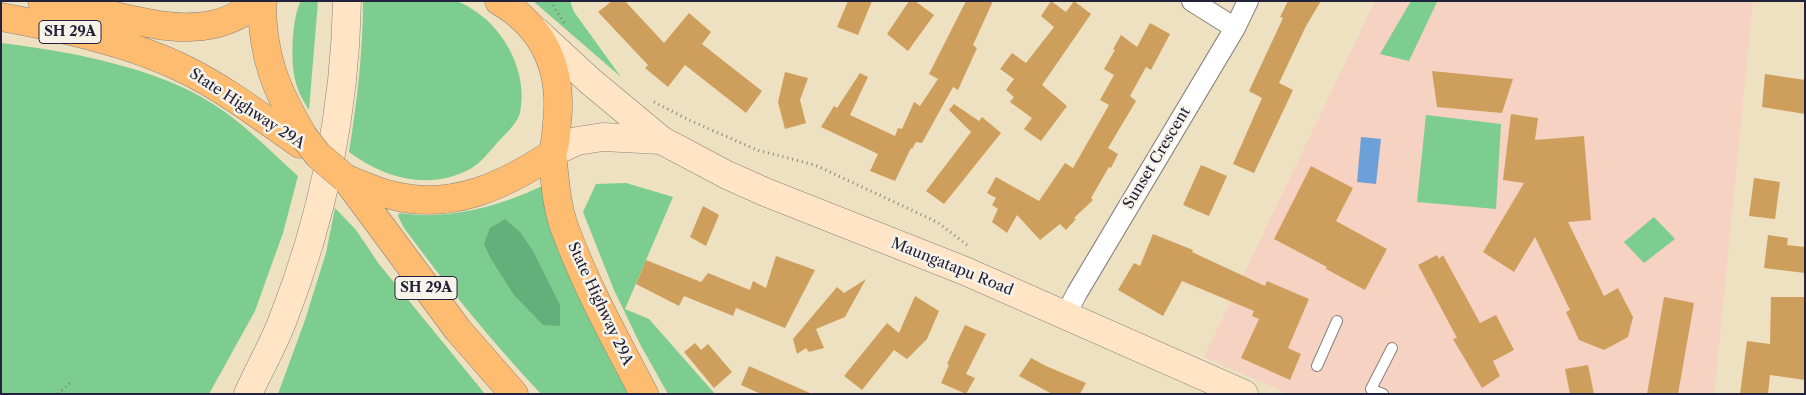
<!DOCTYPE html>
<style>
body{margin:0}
#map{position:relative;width:1806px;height:395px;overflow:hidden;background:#ede1c1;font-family:"Libre Caslon Text",serif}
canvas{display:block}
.frame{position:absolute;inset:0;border:2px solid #22223b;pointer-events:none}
</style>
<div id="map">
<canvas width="1806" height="395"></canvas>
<div class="frame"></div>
</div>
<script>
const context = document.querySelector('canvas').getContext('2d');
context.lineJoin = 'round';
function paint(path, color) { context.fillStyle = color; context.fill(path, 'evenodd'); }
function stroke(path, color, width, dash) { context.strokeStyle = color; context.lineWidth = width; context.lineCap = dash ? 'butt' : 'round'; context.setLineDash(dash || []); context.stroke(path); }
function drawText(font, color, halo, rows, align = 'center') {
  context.font = font + ' "Libre Caslon Text",serif'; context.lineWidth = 5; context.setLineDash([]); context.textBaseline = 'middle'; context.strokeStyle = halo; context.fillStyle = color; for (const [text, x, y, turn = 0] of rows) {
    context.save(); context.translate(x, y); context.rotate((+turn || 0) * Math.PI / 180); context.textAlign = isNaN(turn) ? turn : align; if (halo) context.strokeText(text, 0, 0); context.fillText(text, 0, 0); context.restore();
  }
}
paint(new Path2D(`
 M1375 1H1753L1714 394H1289L1204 357Z`), '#f5d2c2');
paint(new Path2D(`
 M301 1H318L309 110C302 99 296 88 294 74 291 56 292 17 301 1Z
 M363 1C386 1 409 1 432 1 440 1 451 0 458 2 464 3 470 8 475 11 507 32 528 75 520 113 517 124 504 135 497 143 489 152 481 163 470 169 429 191 384 178 349 152 357 102 363 52 363 1Z
 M533 1H570L574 12 621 77Z
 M1411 1 1437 2 1409 61 1380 54Z
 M1 43C68 51 156 67 213 104 244 123 271 152 298 176L283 233 255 311 209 394H1Z
 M1426 115 1501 124 1496 209 1417 202Z
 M626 183 673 197 625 309 649 319 715 394H668L640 344 614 290 583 212 596 184Z
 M540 187H543L632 394H541C491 341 447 286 404 228L398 216 399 213C411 214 423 216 434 215 472 213 506 203 540 187Z
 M335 208 356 230 379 264 485 394H278L305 320 326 253Z
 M1654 217 1675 239 1644 263 1624 242Z`), '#7ccd8f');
paint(new Path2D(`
 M505 219 520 232 533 251 560 305V326L543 325 514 295 491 259 484 244 490 228Z`), '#65b07a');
paint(new Path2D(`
 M1361 137 1381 139 1376 184 1357 182Z`), '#6ba0d8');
paint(new Path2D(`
 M612 1H625L664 43 689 13 711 32 702 44 762 91 746 113 685 65 668 87 645 68 648 65 598 12Z
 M848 1H872L858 35 837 27Z
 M909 1H915L934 15 908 51 887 34Z
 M966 1H993L973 45 977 48 958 90 953 87 922 143 916 142 912 149 911 148 895 181 870 171 878 154 821 127 834 106 837 108 860 73 868 77 850 115 895 136 898 128 902 129 914 102 920 106 938 79 929 74Z
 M1051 1 1066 12 1074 1 1091 14 1042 85 1067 106 1041 141 1024 129 1032 118 1010 102 1014 97 1006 90 1014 79 1000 69 1012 53 1026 63 1054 27 1041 16Z
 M1288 1H1321L1306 26 1279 83 1293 90 1254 173 1233 164 1262 98 1249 91 1283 18 1280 17Z
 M1150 23 1170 34 1151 70 1146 67 1130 96 1136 101 1108 148 1118 154 1111 168 1109 167 1091 198 1093 200 1074 218 1076 219 1066 230 1060 224 1040 240 1017 215 1007 233 992 222 998 209 992 205 996 198 987 193 996 177 1039 201 1065 163 1073 168 1109 105 1100 100 1114 75 1104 69 1115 50 1113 49 1121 35 1137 47Z
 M1432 71 1513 79 1502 113 1437 107Z
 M785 72 808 78 800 100 806 123 785 129 778 102Z
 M1765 74 1805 80V114L1762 107Z
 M954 104 979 121 982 117 1001 133 944 204 926 191 971 132 949 110Z
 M1511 114 1538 118 1535 140 1584 136 1591 220 1568 222 1604 296 1618 288 1633 317 1628 337 1604 350 1579 340 1566 312 1570 310 1535 237 1514 272 1483 252 1524 183 1503 180Z
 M1201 165 1227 176 1209 216 1183 205Z
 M1311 166 1353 188 1336 221 1387 249 1365 290 1326 269 1327 267 1274 239Z
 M1754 178 1780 182 1775 219 1749 216Z
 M703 206 719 215 706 246 690 237Z
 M1153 234 1193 250 1192 252 1265 286 1267 281 1309 299 1288 348 1301 354 1290 380 1241 358 1259 319 1252 316 1254 311 1182 281 1163 316 1118 290 1134 263 1140 266Z
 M1768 235 1788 238 1787 245 1805 247V273L1764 268Z
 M1437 255 1439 259 1443 255 1480 323 1496 315 1514 350 1493 361 1500 376 1482 388 1453 339 1457 338 1418 265Z
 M776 256 815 270 785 328 736 308 733 316 684 296 679 306 636 284 646 260 701 282 708 273 750 290 753 281 766 288Z
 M866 279 845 317 816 329 824 348 809 352 806 348 797 354 793 339 837 287 844 293Z
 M915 296 939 311 927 339 907 359 894 350 862 390 844 376 887 323 899 333Z
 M1664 297 1694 303 1678 394H1647Z
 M1771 297H1805V380L1770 375 1768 394H1740L1747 341 1770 344Z
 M965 325 986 334 966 374 975 378 966 394 941 383 949 365 947 364Z
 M695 343 701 350 708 344 732 372 714 388 684 352Z
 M1031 358 1046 366 1086 383 1080 394H1052L1019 376Z
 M1588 365 1594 394H1570L1565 369Z
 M749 366 812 394H761L741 385Z`), '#ce9f5c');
const lane = new Path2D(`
 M1317 366 1337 321
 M1383 394 1371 389 1392 348`);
const street = new Path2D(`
 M1192 1 1235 28
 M1066 314 1077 293 1235 28 1248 1`);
const secondary = new Path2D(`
 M537 32 590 81 661 140 727 175 765 192 965 271 1244 394
 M553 152 577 141 603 137 661 140
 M248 394C259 370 272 347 282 322 323 218 345 113 347 1`);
const highway = new Path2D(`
 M42 1C62 5 82 9 102 13 139 21 177 33 215 24 232 20 248 10 263 1
 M262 2C262 57 276 90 304 137
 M1 17C65 29 130 42 188 71 228 91 264 119 300 144
 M552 154C555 178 556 205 565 229 586 286 616 340 644 394
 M345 178C361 185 377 192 395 196 453 210 505 185 552 154 556 144 556 133 557 123 563 71 545 28 499 1
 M346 179 458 330 514 394`);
stroke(lane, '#88827e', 12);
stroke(street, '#88827e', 22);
stroke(secondary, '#88827e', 29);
stroke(highway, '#88827e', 29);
stroke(new Path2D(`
 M550 1 564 23
 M654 102 689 120 757 150 815 165 937 222 967 245
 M58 394 72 381`), '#88827e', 3, [1, 4]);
stroke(lane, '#fff', 10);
stroke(street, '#fff', 20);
stroke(secondary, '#ffe4c6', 28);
stroke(highway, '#febc70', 28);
const highwayBridge = new Path2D(`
 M304 137 318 155 345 178`);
stroke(highwayBridge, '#88827e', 29, []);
stroke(highwayBridge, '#febc70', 28);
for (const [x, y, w] of [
 [70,32,62],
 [426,288,62]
]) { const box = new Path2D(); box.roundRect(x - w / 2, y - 11.5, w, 23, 4); context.fillStyle = '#f7f3e8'; context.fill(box); stroke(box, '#22223b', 1); }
drawText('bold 14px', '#22223b', null, [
 ["SH 29A",70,32],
 ["SH 29A",426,288]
]);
drawText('15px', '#22223b', '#f7f3e8', [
 ["State Highway 29A",247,109,33],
 ["Sunset Crescent",1157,158,-59],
 ["Maungatapu Road",952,267,22],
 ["State Highway 29A",600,304,65]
]);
</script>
